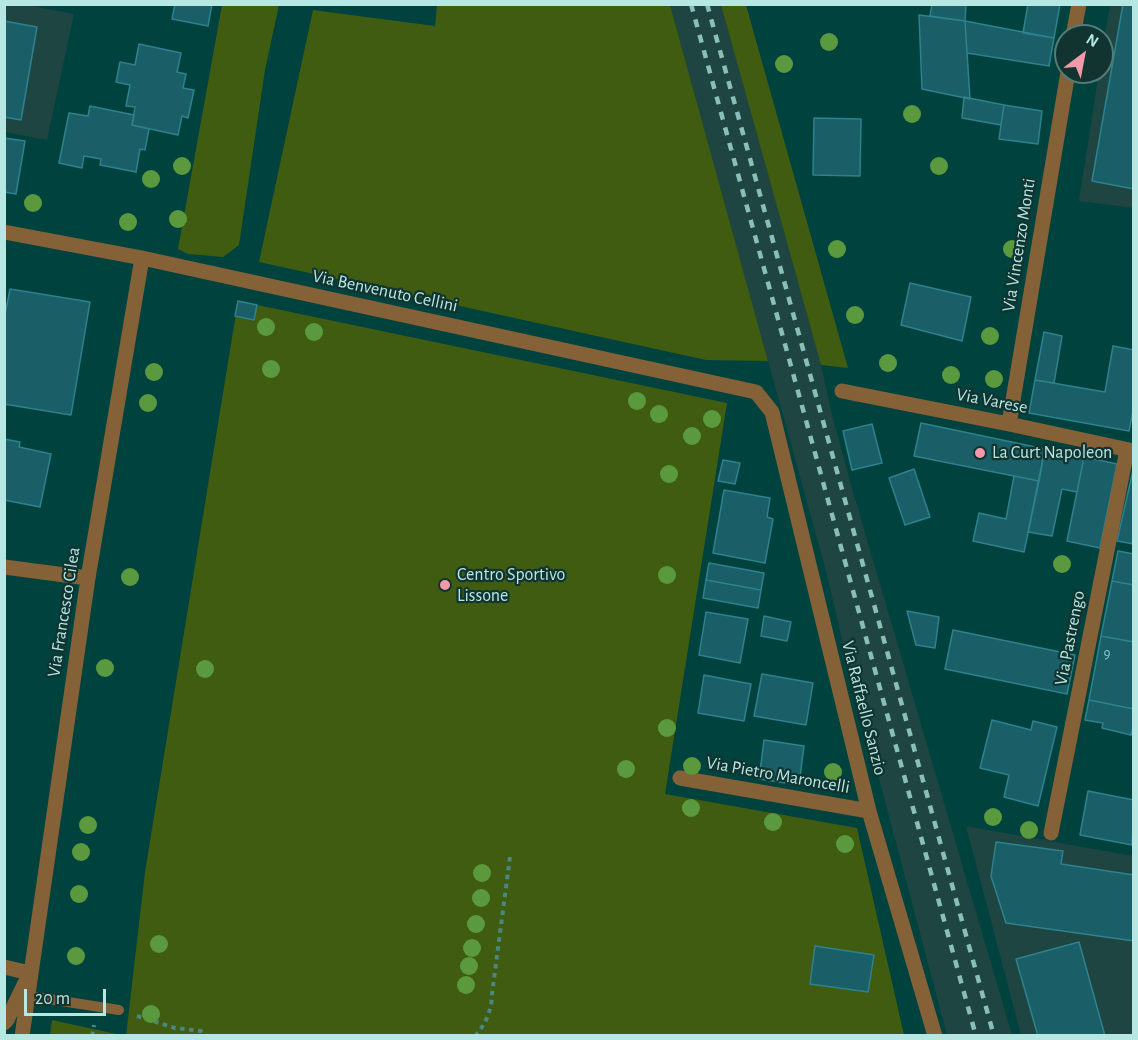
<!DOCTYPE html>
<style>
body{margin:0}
#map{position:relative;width:1138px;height:1040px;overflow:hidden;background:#00423e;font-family:"Alegreya Sans",sans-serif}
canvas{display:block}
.frame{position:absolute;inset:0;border:6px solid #b6e7e2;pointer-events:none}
.north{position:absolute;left:1054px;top:24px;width:60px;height:60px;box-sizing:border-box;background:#113431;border:2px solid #537c78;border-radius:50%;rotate:32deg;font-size:16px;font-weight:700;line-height:24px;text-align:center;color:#b6e7e2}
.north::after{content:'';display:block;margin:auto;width:21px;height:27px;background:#f39aaa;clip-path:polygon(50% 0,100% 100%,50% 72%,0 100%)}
.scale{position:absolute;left:24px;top:989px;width:82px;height:27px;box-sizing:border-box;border:3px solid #b6e7e2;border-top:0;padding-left:8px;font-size:18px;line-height:21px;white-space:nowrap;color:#b6e7e2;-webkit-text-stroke:4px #113431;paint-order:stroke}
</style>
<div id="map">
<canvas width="1138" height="1040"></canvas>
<div class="frame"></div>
<div class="north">N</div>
<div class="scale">20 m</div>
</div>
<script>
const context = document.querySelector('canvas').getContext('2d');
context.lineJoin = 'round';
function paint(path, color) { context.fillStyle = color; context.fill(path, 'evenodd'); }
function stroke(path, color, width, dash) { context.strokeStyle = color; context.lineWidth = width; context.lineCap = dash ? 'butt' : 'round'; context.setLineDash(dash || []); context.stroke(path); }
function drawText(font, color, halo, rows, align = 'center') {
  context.font = font + ' "Alegreya Sans",sans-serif'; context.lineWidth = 4.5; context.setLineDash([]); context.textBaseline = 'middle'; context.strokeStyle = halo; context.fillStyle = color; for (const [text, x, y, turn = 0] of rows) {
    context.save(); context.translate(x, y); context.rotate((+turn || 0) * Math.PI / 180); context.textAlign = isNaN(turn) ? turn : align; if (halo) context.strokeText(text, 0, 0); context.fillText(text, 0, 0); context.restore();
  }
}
paint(new Path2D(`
 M4 5H27L74 14 47 140 5 132Z
 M670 5H721L821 365 831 411 851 485 1012 1035H947L842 639 826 571Z
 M1110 5H1133V208L1079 201 1099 72H1102V54Z
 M966 826 1133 856V1035H1021Z`), '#1f4542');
paint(new Path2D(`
 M222 5H279L265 70 239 245 223 257 188 254 178 249Z
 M437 5H670L768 361 706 360 259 262 313 10 435 26Z
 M721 5H746L848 368 821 365Z
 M238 301 727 403 665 794 857 828 904 1035 126 1036 145 872Z
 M52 1020 121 1035H50Z`), '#405c11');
const building = new Path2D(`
 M175 4H212L208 26 172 19Z
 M932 4H966L965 21 930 16Z
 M1028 4H1060L1054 38 1023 33Z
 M1123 4H1134V189L1092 181Z
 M919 15 965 21 970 99 922 89Z
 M4 21 37 27 21 120 4 117Z
 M965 21 1054 38 1049 66 967 53Z
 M139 44 181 53 177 72 186 74 183 88 194 90 188 118 182 116 178 135 132 125 135 107 126 106 130 85 116 82 120 62 135 65Z
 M964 97 1004 105 1001 125 962 118Z
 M1004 105 1042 111 1038 144 999 139Z
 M90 106 134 115 132 125 149 129 145 150 140 149 136 172 100 165 101 159 84 156 82 168 59 163 69 113 88 116Z
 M814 118 861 119 860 176 813 175Z
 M4 138 25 141 16 194 4 192Z
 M910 283 971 297 962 341 901 325Z
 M10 289 90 302 71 415 4 404V320Z
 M238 301 257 305 254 320 235 316Z
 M1044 332 1062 336 1054 383 1035 380Z
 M1113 346 1134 350V406L1129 431 1029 413 1035 380 1105 392Z
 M921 423 1045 449 1039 481 914 456Z
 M872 424 882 463 852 470 843 431Z
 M4 439 20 442 19 447 51 454 40 507 4 500Z
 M1045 449 1084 457 1077 492 1062 489 1052 536 1028 532Z
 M1084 457 1117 464 1100 548 1067 541Z
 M723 460 740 463 735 484 718 481Z
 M1134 466V544L1117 541Z
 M914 469 930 517 905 525 889 478Z
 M1014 476 1039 481 1024 552 973 541 979 513 1006 519Z
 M724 490 770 498 767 517 773 519 765 563 713 553Z
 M1118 551 1134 554V585L1112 581Z
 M709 563 764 573 761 590 706 580Z
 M706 580 761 590 758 608 703 598Z
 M1112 581 1134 585V642L1101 636Z
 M907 611 939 617 935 648 916 645Z
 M706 612 748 619 740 663 699 655Z
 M764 616 791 622 787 641 761 636Z
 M953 630 1075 655 1067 694 945 669Z
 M1101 636 1134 642V709L1089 700Z
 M762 674 813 683 806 725 754 716Z
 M704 675 751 684 744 721 698 713Z
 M1089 700 1134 709V724L1131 735 1102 728 1103 723 1085 720Z
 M992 720 1031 730 1033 721 1057 727 1038 806 1004 797 1009 775 980 768Z
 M764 740 804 746 799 785 759 779Z
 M1088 791 1134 800 1132 845 1080 835Z
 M996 842 1063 851 1061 864 1134 875V941L1006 923 991 876Z
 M1079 942 1105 1036H1038L1016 959Z
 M815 946 874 955 868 992 810 984Z`);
paint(building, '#1a5e67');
stroke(building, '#2e828d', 1.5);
stroke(new Path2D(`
 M137 1016 175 1028 201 1031 207 1036
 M92 1036 94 1025
 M475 1036C486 1024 492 1009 492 994L510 857`), '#4b8682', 4, [4.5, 4.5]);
stroke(new Path2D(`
 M23 995 119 1010`), '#856137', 10);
stroke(new Path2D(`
 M1073 36 1079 4
 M4 232 142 258 756 392 772 412 869 811 935 1036
 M842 391 1009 424 1134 451
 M1009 424 1068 72
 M4 567 88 578
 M680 778 869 811
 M1051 833 1127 450
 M4 967 30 973
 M4 1023 7 1020 25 983
 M22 1036 88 578 142 258`), '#856137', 15);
stroke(new Path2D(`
 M691 4 976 1036
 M707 4 994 1036`), '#89beb9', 4.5, [8, 8]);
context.fillStyle = '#5a993d';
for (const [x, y] of [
 [829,42],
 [784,64],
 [912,114],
 [182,166],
 [939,166],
 [151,179],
 [33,203],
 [178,219],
 [128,222],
 [837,249],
 [1012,249],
 [855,315],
 [266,327],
 [314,332],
 [990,336],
 [888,363],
 [271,369],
 [154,372],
 [951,375],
 [994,379],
 [637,401],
 [148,403],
 [659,414],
 [712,419],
 [692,436],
 [669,474],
 [1062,564],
 [667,575],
 [130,577],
 [105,668],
 [205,669],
 [667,728],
 [692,766],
 [626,769],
 [833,772],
 [691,808],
 [993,817],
 [773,822],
 [88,825],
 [1029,830],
 [845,844],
 [81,852],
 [482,873],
 [79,894],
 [481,898],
 [476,924],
 [159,944],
 [472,948],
 [76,956],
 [469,966],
 [466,985],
 [151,1014]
]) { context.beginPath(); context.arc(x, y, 9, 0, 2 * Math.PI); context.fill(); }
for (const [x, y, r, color] of [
 [980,453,6,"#f39aaa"],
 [445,585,6,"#f39aaa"]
]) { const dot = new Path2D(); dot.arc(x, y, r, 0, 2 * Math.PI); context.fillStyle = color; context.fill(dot); stroke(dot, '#113431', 2); }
drawText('15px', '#8fc5c3', null, [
 ["9",1107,653]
]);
drawText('18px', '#b6e7e2', '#113431', [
 ["Via Vincenzo Monti",1019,245,-81],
 ["Via Benvenuto Cellini",385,291,12],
 ["Via Varese",992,401,11],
 ["Via Francesco Cilea",64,612,-81],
 ["Via Pastrengo",1070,638,-79],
 ["Via Raffaello Sanzio",864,708,76],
 ["Via Pietro Maroncelli",778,775,10]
]);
drawText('18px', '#b6e7e2', '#113431', [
 ["La Curt Napoleon",992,453],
 ["Centro Sportivo",457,575],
 ["Lissone",457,596]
], 'left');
</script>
